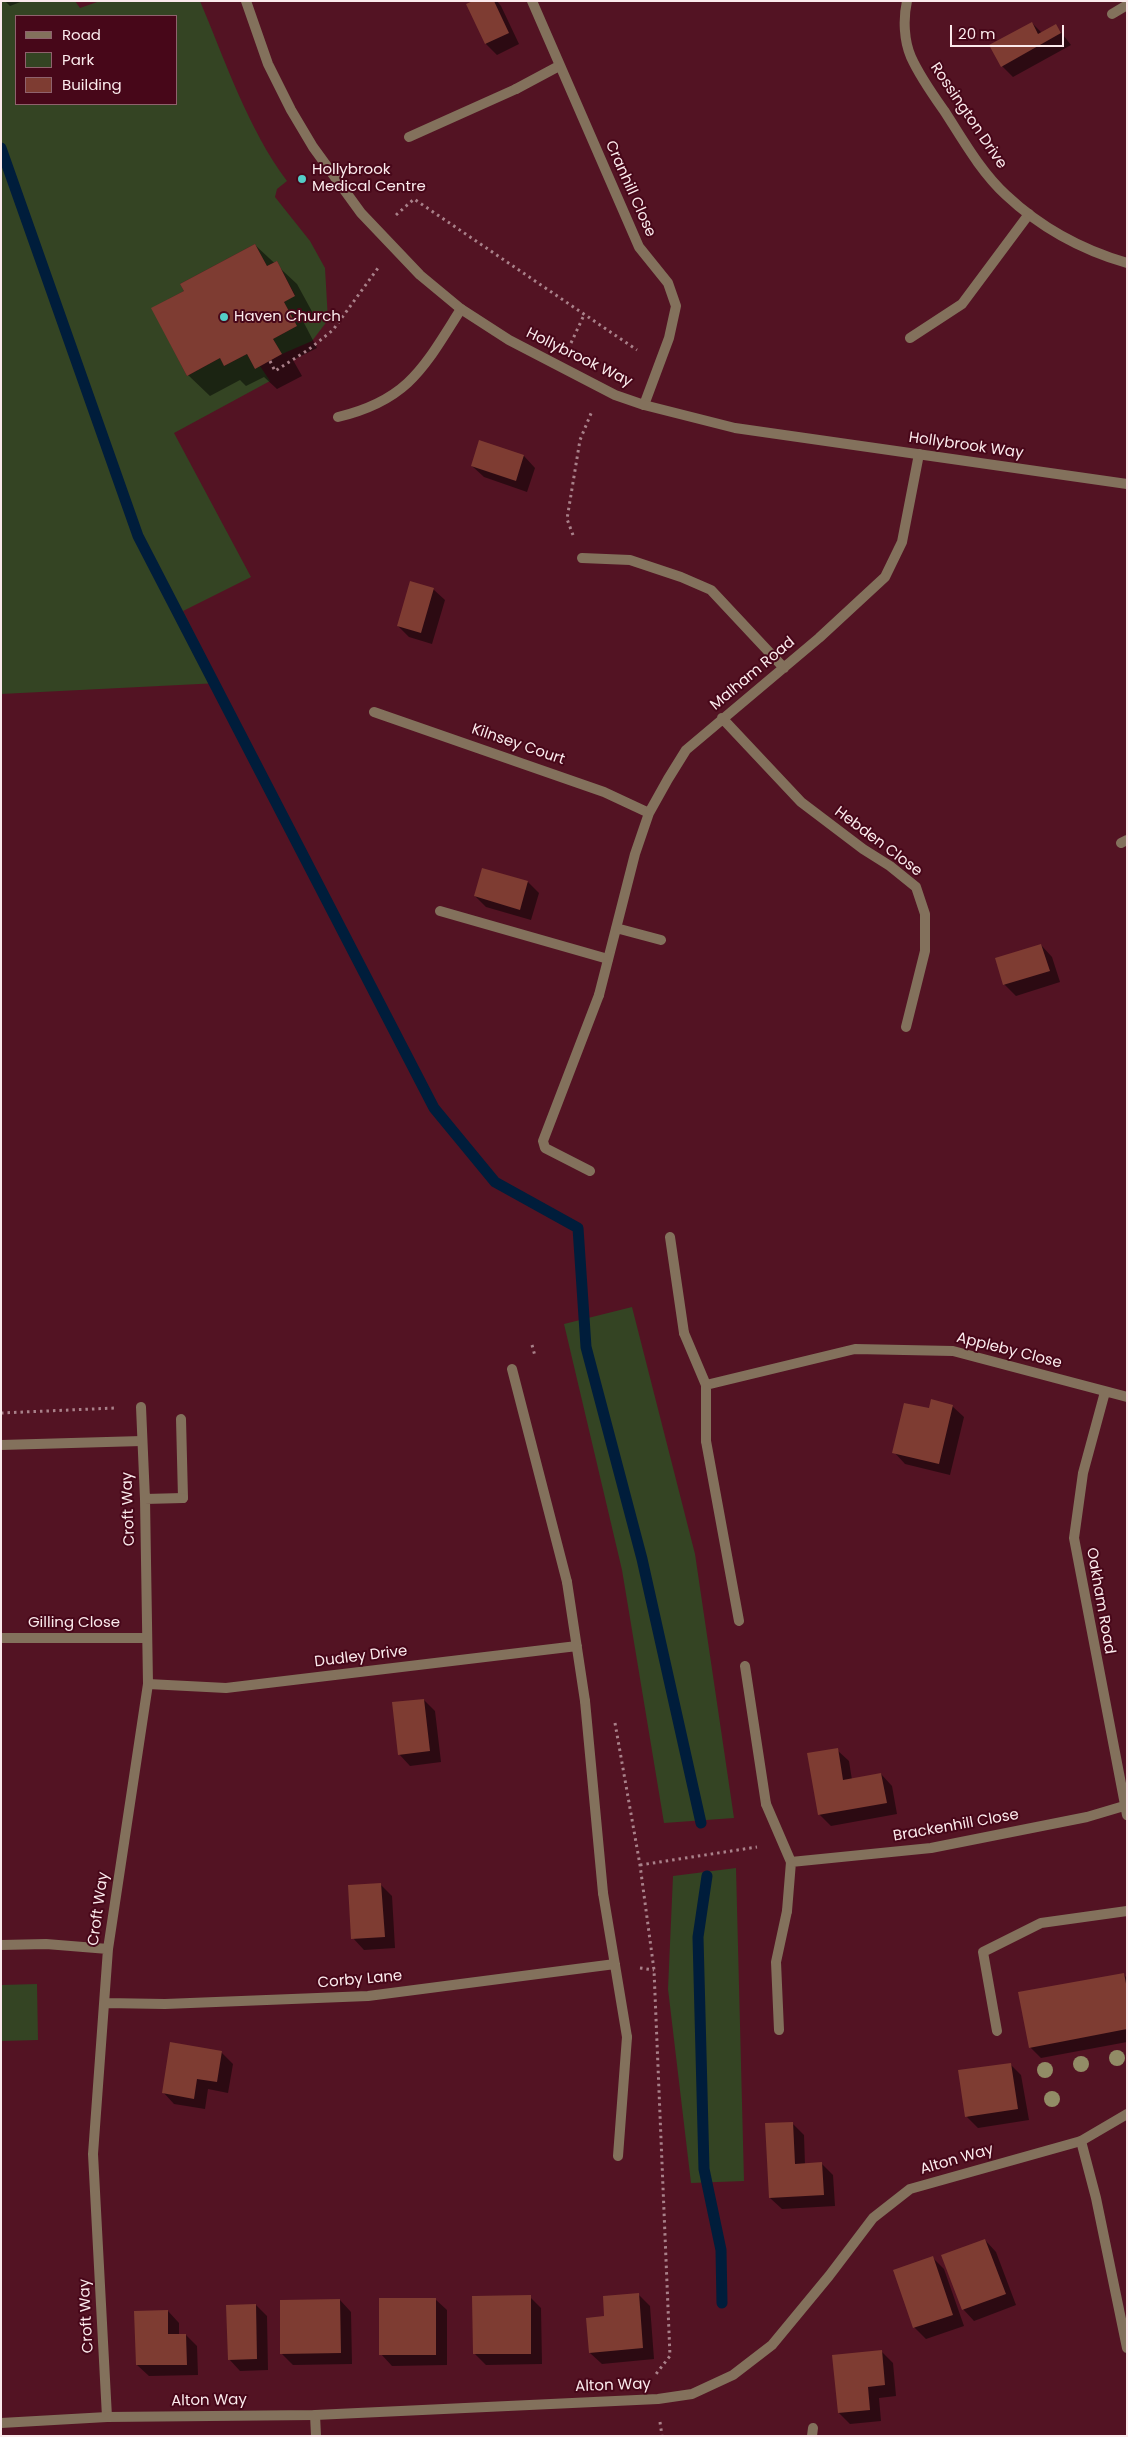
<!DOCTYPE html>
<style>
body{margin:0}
#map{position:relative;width:1128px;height:2437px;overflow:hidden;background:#531323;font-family:Poppins,sans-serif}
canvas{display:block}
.frame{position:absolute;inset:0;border:2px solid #fbeaec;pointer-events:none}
.legend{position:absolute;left:15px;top:15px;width:162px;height:90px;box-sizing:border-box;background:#470719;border:1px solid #8f626d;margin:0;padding:6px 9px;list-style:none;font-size:15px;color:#fbeaec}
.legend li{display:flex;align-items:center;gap:10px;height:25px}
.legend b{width:25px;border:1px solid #8f626d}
.scale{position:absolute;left:950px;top:25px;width:114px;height:22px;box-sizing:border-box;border:2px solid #fbeaec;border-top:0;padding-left:6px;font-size:15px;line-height:18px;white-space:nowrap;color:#fbeaec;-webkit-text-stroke:4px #470719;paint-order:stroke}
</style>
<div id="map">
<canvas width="1128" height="2437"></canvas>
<div class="frame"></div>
<ul class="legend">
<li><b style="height:6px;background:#83715c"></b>Road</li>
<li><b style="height:14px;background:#344423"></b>Park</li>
<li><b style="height:14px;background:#7e3c32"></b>Building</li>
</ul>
<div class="scale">20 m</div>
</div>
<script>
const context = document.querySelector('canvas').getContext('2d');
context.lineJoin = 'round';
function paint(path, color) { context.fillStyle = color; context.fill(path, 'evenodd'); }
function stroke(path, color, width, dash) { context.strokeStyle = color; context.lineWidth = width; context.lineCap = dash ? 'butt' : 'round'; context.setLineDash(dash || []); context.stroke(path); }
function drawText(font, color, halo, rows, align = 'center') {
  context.font = font + ' Poppins,sans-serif'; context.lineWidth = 4; context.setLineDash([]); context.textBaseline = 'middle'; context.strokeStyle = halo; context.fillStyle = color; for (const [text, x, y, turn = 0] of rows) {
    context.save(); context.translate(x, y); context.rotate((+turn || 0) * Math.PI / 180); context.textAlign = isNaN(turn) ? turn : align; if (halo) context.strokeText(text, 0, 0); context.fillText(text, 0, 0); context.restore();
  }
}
paint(new Path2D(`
 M1 1H75L80 8 100 1H200C225 60 248 129 287 181L277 189 275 197 310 241 325 268 328 320 312 341 282 354 273 339 297 326 284 302 295 295 277 261 267 266 255 244 180 284 184 291 152 308 187 376 220 358 224 366 247 354 255 369 260 366 270 381 174 433 251 577 183 611 219 683 1 694ZM16 16H176V104H16Z
 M632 1307 695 1554 734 1818 664 1823 622 1570 564 1324Z
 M736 1868 744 2181 691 2183 668 1989 673 1876Z
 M37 1984 38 2040 1 2041V1985Z`), '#344423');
paint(new Path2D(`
 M5 1H23L10 6Z
 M476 1H497L501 6 519 44 497 55 486 44Z
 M1032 23 1042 33 1056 26 1071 45 1013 77 1002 66Z
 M255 245 297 284 315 317 304 323 317 348 293 360 302 376 277 389 264 377 246 386 240 380 210 396 188 375 185 292Z
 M524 456 535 468 527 492 484 477 472 466Z
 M433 589 445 600 432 644 409 637 398 626Z
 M528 882 539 893 531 920 486 907 475 896Z
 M1041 945 1052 957 1060 982 1016 996 1004 984Z
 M952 1406 964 1417 950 1475 905 1464 894 1452 930 1409Z
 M424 1700 435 1711 441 1762 410 1766 399 1754Z
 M837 1750 849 1761 852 1780 881 1774 892 1786 897 1814 831 1826 819 1814Z
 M381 1885 392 1896 395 1948 364 1950 353 1938Z
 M1123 1974 1127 1978V2042L1041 2058 1030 2047Z
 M221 2052 233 2064 228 2093 208 2089 205 2109 174 2104 163 2092Z
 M1010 2064 1021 2075 1029 2120 978 2128 967 2117Z
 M792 2123 804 2135 805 2165 822 2164 833 2175 835 2206 782 2209 770 2198Z
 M985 2240 996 2252 1016 2305 974 2321 963 2309Z
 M933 2258 944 2269 964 2326 926 2339 914 2327Z
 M638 2294 650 2306 654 2359 602 2364 590 2353 606 2317Z
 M530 2297 541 2308 542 2364 486 2365 475 2354Z
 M435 2299 447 2310V2365L392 2366 381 2354Z
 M340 2300 351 2312 352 2364 293 2365 282 2354Z
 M256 2305 267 2316 268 2370 240 2371 229 2359Z
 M168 2311 179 2323V2335H186L197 2346 198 2375 149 2376 137 2365Z
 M882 2352 893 2363 896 2396 879 2398 881 2421 850 2424 839 2413Z`), '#0007');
stroke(new Path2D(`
 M1 148 138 536 434 1108 495 1182 578 1228 586 1347 642 1559 701 1823
 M707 1876 698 1937 704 2169 721 2250 722 2303`), '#001d3b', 11);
paint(new Path2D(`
 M473 1H494L509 33 485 44 466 4Z
 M1032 22 1038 34 1056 24 1061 33 1001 67 989 45Z
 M255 244 267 266 277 261 295 296 284 302 297 326 273 339 282 354 255 369 247 354 224 366 220 358 187 376 151 308 184 291 180 284Z
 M479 440 524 455 516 481 471 466Z
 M410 581 434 588 421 633 397 626Z
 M482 868 528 881 520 910 474 896Z
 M1041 944 1050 971 1003 985 995 958Z
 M931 1399 953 1405 939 1464 892 1453 904 1403 929 1408Z
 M424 1699 430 1751 398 1755 392 1702Z
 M838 1748 843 1780 881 1773 887 1803 818 1815 807 1753Z
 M381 1883 385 1937 351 1939 348 1885Z
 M1124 1973 1127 1989V2029L1029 2048 1018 1992Z
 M170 2042 222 2051 217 2082 197 2079 194 2099 162 2093Z
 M1011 2063 1018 2109 965 2117 958 2070Z
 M793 2122 795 2164 822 2162 824 2195 769 2198 765 2123Z
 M985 2239 1006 2294 962 2310 941 2255Z
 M933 2256 953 2315 913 2328 893 2270Z
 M639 2293 643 2348 589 2353 586 2318 604 2316 603 2296Z
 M531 2295V2354H473L472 2296Z
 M379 2298H436V2355H379Z
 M340 2299 341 2353 280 2354V2300Z
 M256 2304 257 2359 228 2360 226 2305Z
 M168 2310V2334H186L187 2365H136L134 2311Z
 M882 2350 885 2385 868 2387 870 2410 838 2413 832 2355Z`), '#7e3c32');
stroke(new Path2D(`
 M396 215 414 199 637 350
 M571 343 584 315
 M270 361 275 371 308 350 333 330 378 268
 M573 535 567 519 580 440 592 411
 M532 1345 535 1356
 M1 1413 115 1408
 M615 1723 640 1865 654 1970 670 2356 656 2374
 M640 1865 757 1847
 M640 1968 654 1970
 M660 2422 662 2436`), '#a9818a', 3, [2.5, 4]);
stroke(new Path2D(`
 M1112 14 1127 5
 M409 137 516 89
 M910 338 962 304 1029 214
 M338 417C409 400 424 367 461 309
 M440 911 608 959
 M590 1171 545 1148 543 1141 599 995
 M670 1237 684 1333
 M512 1369 567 1582
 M181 1419 183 1498
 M706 1441 739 1621
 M1 1445 142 1441
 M745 1666 766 1804
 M585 1701 603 1893
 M779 2030 776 1962 787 1911
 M997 2031 983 1952 1041 1923 1127 1911
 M618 2156 627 2037
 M812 2436 813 2428`), '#83715c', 10);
stroke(new Path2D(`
 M532 1 639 247 668 283 676 306 669 338 644 405
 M907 1C903 19 904 41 911 57 920 77 933 95 945 112 963 140 981 172 1006 195 1040 227 1082 250 1127 263
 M516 89 559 66
 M582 558 630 560 681 577 711 590 784 668
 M374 712 604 792 649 813
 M722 718 801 802 863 849 890 866 916 887 925 914V951L906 1027
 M1121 843 1127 840
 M616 928 661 940
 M599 995 635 854 649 813 668 779 686 750 819 638 885 577 902 542 919 454
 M684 1333 706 1385V1441
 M706 1385 855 1349 953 1351 1127 1397
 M1105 1392 1083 1473 1074 1538 1127 1815
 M145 1499 183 1498
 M567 1582 585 1701
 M1 1638H147
 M148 1684 226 1688 577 1646
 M766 1804 791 1862 787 1911
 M791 1862 931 1848 1087 1817 1124 1806
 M603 1893 627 2037
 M1 1945 46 1944 108 1949
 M105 2003 165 2004 368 1996 615 1964
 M1081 2141 1096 2198 1127 2348
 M315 2415 316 2436
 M107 2417 93 2154 108 1949 148 1684 145 1499 141 1407`), '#83715c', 10);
stroke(new Path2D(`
 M246 1 268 64 291 110 313 147 361 213 420 275 461 309 509 340 615 395 644 405 735 428 1127 484
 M1 2423 107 2417 315 2415 658 2399 692 2394 733 2375 772 2345 829 2276 873 2218 910 2189 1081 2141 1127 2114`), '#83715c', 10);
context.fillStyle = '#928c66';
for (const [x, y] of [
 [1117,2058],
 [1081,2064],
 [1045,2070],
 [1052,2099]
]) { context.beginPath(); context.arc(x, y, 8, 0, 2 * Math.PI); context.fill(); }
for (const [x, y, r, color] of [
 [302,179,5,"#54cdc7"],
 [224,317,5,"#54cdc7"]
]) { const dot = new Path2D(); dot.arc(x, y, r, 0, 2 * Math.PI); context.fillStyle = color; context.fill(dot); stroke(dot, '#470719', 2); }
drawText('15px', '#fbeaec', '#470719', [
 ["Rossington Drive",968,116,56],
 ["Cranhill Close",630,189,66],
 ["Hollybrook Way",579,358,26],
 ["Hollybrook Way",966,446,8],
 ["Malham Road",753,674,-40],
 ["Kilnsey Court",518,745,19],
 ["Hebden Close",878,842,37],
 ["Appleby Close",1009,1351,14],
 ["Croft Way",129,1509,-92],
 ["Oakham Road",1100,1601,80],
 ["Gilling Close",74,1623],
 ["Dudley Drive",361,1657,-7],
 ["Brackenhill Close",956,1826,-10],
 ["Croft Way",99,1909,-82],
 ["Corby Lane",360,1980,-5],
 ["Alton Way",957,2160,-16],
 ["Croft Way",87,2316,-93],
 ["Alton Way",613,2386,-2],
 ["Alton Way",209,2401,-1]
]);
drawText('15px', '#fbeaec', '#470719', [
 ["Hollybrook",312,170],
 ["Medical Centre",312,187],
 ["Haven Church",234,317]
], 'left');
</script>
